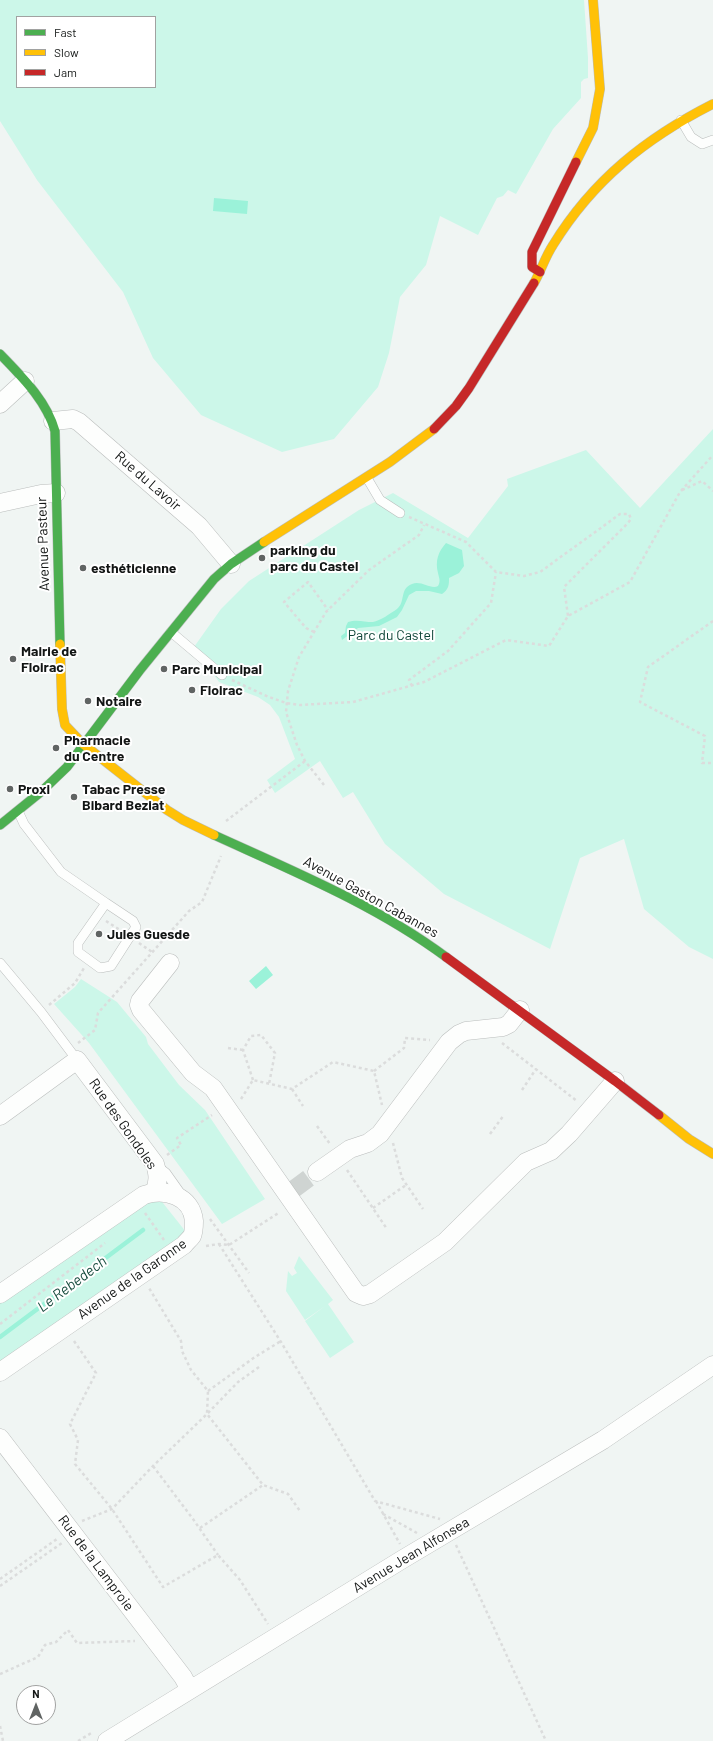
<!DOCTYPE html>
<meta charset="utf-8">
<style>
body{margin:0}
#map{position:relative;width:713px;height:1741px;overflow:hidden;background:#f0f5f3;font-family:Barlow,sans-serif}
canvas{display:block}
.legend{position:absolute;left:16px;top:16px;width:140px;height:72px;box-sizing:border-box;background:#fff;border:1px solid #a1a2a1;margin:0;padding:5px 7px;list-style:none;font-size:12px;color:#131615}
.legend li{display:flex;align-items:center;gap:8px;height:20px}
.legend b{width:20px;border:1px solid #a1a2a1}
.north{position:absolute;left:16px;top:1685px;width:40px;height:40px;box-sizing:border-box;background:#fff;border:1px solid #a1a2a1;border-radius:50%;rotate:0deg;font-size:11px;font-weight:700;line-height:16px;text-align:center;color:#131615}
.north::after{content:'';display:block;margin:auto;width:14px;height:18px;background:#606463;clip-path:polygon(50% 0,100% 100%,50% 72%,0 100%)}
</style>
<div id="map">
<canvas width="713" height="1741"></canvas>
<ul class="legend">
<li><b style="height:5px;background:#4caf50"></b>Fast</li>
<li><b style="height:5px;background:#ffc107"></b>Slow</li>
<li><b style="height:5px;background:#c62828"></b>Jam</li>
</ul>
<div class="north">N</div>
</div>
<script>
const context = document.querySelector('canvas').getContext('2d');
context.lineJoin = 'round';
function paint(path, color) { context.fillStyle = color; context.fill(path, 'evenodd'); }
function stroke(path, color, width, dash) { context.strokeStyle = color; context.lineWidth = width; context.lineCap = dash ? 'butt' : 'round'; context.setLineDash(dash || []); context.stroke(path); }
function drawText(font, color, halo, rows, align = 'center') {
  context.font = font + ' Barlow,sans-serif'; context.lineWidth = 4; context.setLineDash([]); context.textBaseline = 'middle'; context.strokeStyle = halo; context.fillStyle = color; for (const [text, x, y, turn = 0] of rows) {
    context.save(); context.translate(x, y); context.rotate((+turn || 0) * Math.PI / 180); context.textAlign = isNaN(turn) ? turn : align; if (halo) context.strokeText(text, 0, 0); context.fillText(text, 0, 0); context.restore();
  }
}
paint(new Path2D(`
 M0 0H584L588 58V78L584 79 581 82V98L553 129 516 194 508 190 503 196 497 198 478 235 440 216 426 265 400 297 389 353 378 387 334 439 282 452 201 415 153 358 123 292 37 180 0 121ZM17 17H155V87H17Z
 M713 429V959L689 947 644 909 624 839 580 858 550 949 444 894 385 844 353 792 343 798 320 761 275 793 267 780 295 759 279 717 270 705 258 697 219 682 207 665 189 654 221 609 249 581 359 510 393 493 468 538 508 486 507 479 586 450 640 508Z
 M81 979 117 1002 146 1037 148 1044 179 1085 205 1110 265 1199 222 1224 89 1043 54 1004 75 987Z
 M159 1198 186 1232 180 1242 0 1364V1300L119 1215Z
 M299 1256 333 1300 328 1304 354 1342 330 1358 305 1321 325 1306 305 1320 286 1291 288 1271 292 1276 297 1273 294 1268Z`), '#ccf7e9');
paint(new Path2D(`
 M214 198 248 201 247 214 213 211Z
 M446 543 462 550 464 566 459 573 449 578C449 585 449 589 442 594L429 591H416L409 595 402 610 397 617 379 626 358 628 342 640 341 636 345 633 346 626 348 622C357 619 364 622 373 622 380 621 391 613 397 609 406 602 399 589 412 584 421 580 431 590 438 586 441 581 439 578 438 573 435 561 438 552 446 543Z
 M266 966 273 975 256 989 249 981Z`), '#9bf2d9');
stroke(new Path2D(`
 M0 1337 143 1230`), '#9bf2d9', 4.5);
stroke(new Path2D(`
 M294 1189 317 1172`), '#cfd4d2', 18, [18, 9]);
const lane = new Path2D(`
 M681 120 691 137 702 144 713 140
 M367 478 380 500 400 513
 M171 632 222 675
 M18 811 24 824 61 872 106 903 78 943V952L100 968 111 966 136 927 133 921 106 903
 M0 963 41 1012 77 1060
 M157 1166 166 1173 183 1197`);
const street = new Path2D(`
 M0 404 25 381
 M53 421 73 419 79 422 199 526 231 564
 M0 503 41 494 56 493
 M170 963 140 1001 139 1005 141 1010 193 1073 213 1088 356 1293 363 1296 370 1294 445 1242 526 1162 551 1151 569 1134 615 1081
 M0 1116 77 1060 155 1164C158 1174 159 1182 154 1192
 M317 1172 350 1149 368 1143 380 1134 449 1042 459 1034 466 1031 503 1027 509 1024 520 1010
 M0 1294 144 1195C165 1188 192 1196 194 1221 194 1225 194 1232 192 1236 190 1239 186 1242 184 1245L0 1372
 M0 1438 183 1677 190 1690
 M107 1741 403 1559 603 1440 713 1365`);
const fast = new Path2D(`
 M0 354C22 377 46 400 55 431L60 644
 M0 825 42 791 67 767 140 670 214 579 231 564 264 542
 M214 835C293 871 376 905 446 957`);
const slow = new Path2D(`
 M576 162 593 128 600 89 593 0
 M534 283C541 271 545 257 553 245 593 180 646 138 713 104
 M264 542 390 462 434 429
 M60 644 62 709 65 725 83 744 167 810 183 820 214 835
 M659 1115 689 1139 713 1154`);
const jam = new Path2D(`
 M540 272 532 267V252L576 162
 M434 429 456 406 469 388 534 283
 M446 957 615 1081 659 1115`);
stroke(lane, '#babdbc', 10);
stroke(street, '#babdbc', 19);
stroke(fast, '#babdbc', 10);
stroke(slow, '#babdbc', 10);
stroke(jam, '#babdbc', 10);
stroke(new Path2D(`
 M682 490 702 481 713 491
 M409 517 466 542 496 572 524 576 540 572 620 514H629L631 519 628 523 564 587 568 616
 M713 621 648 667 640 702 705 736 702 763H713
 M314 632 306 628 284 602 308 582 328 610
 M232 680 269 697 286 703 300 705 353 702 424 682 506 640 549 646 568 616 630 582 680 492 713 455
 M412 686 409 680 448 651 491 603 496 572
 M324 785 305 761 297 745 286 712 288 691 299 657 326 612 369 570 419 535 424 525
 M226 821 305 761
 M106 921 120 930
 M139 943 152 952
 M49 1005 75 983 84 968
 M78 1043 95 1030 98 1013 189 911 202 902 221 856
 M502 1043 577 1101
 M228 1048 243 1050
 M374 1071 404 1048 405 1038 430 1040
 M253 1080 243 1050 251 1036 261 1035 275 1053 269 1084
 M292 1089 303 1106
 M522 1090 536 1069
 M241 1099 253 1080 292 1089 333 1062 374 1071 382 1105
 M317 1126 330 1144
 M490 1134 504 1115
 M393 1143 402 1178 423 1209
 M167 1155 181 1145 177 1138 212 1115
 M347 1170 387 1229
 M373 1208 406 1185
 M145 1213 164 1240
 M210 1219 249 1273
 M219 1244 281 1342 375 1501 440 1519
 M206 1246 219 1244 229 1245 280 1212
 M0 1324 105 1243
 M74 1341 96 1373 70 1424 78 1440 75 1464 112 1509 163 1587 218 1555 240 1580 268 1624
 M259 1367 238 1382 207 1414 263 1485 288 1494 300 1511
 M208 1391 255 1357 281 1341
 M153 1466 193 1519 218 1555
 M376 1501 400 1544
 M383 1514 417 1533
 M82 1521 112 1509 153 1466 207 1414 208 1391 191 1370 182 1351 181 1341 149 1288
 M200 1528 263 1485
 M456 1545 546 1741
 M0 1579 57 1539
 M0 1586 62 1543
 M0 1674 38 1657 45 1645 56 1642 68 1630 77 1643 135 1641
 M0 1726 3 1741
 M78 1741 93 1732`), '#dbdcdc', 2.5, [3, 3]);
stroke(lane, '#fdfefd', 9);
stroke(street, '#fdfefd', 18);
stroke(fast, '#4caf50', 9);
stroke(slow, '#ffc107', 9);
stroke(jam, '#c62828', 9);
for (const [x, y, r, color] of [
 [262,558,4,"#606463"],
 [83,568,4,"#606463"],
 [13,659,4,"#606463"],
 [164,669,4,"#606463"],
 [192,690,4,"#606463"],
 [88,701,4,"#606463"],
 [56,748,4,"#606463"],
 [10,789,4,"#606463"],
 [74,797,4,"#606463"],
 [99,934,4,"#606463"]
]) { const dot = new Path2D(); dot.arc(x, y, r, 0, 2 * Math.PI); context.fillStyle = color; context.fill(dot); stroke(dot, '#fff', 1.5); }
drawText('14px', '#131615', '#fff', [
 ["Rue du Lavoir",148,481,41],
 ["Avenue Pasteur",43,544,-92],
 ["Avenue Gaston Cabannes",371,897,29],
 ["Rue des Gondoles",123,1124,55],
 ["Avenue de la Garonne",132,1279,-35],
 ["Avenue Jean Alfonsea",411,1555,-31],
 ["Rue de la Lamproie",96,1563,53]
]);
drawText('bold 14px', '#131615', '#fff', [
 ["parking du",270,550],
 ["parc du Castel",270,566],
 ["esthéticienne",91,568],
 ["Mairie de",21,651],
 ["Floirac",21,667],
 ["Parc Municipal",172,669],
 ["Floirac",200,690],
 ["Notaire",96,701],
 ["Pharmacie",64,740],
 ["du Centre",64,756],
 ["Proxi",18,789],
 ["Tabac Presse",82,789],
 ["Bibard Beziat",82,805],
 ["Jules Guesde",107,934]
], 'left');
drawText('14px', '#0d4437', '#fff', [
 ["Parc du Castel",391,635]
]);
drawText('italic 15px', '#174c3e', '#fff', [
 ["Le Rebedech",72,1284,-37]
]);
</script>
